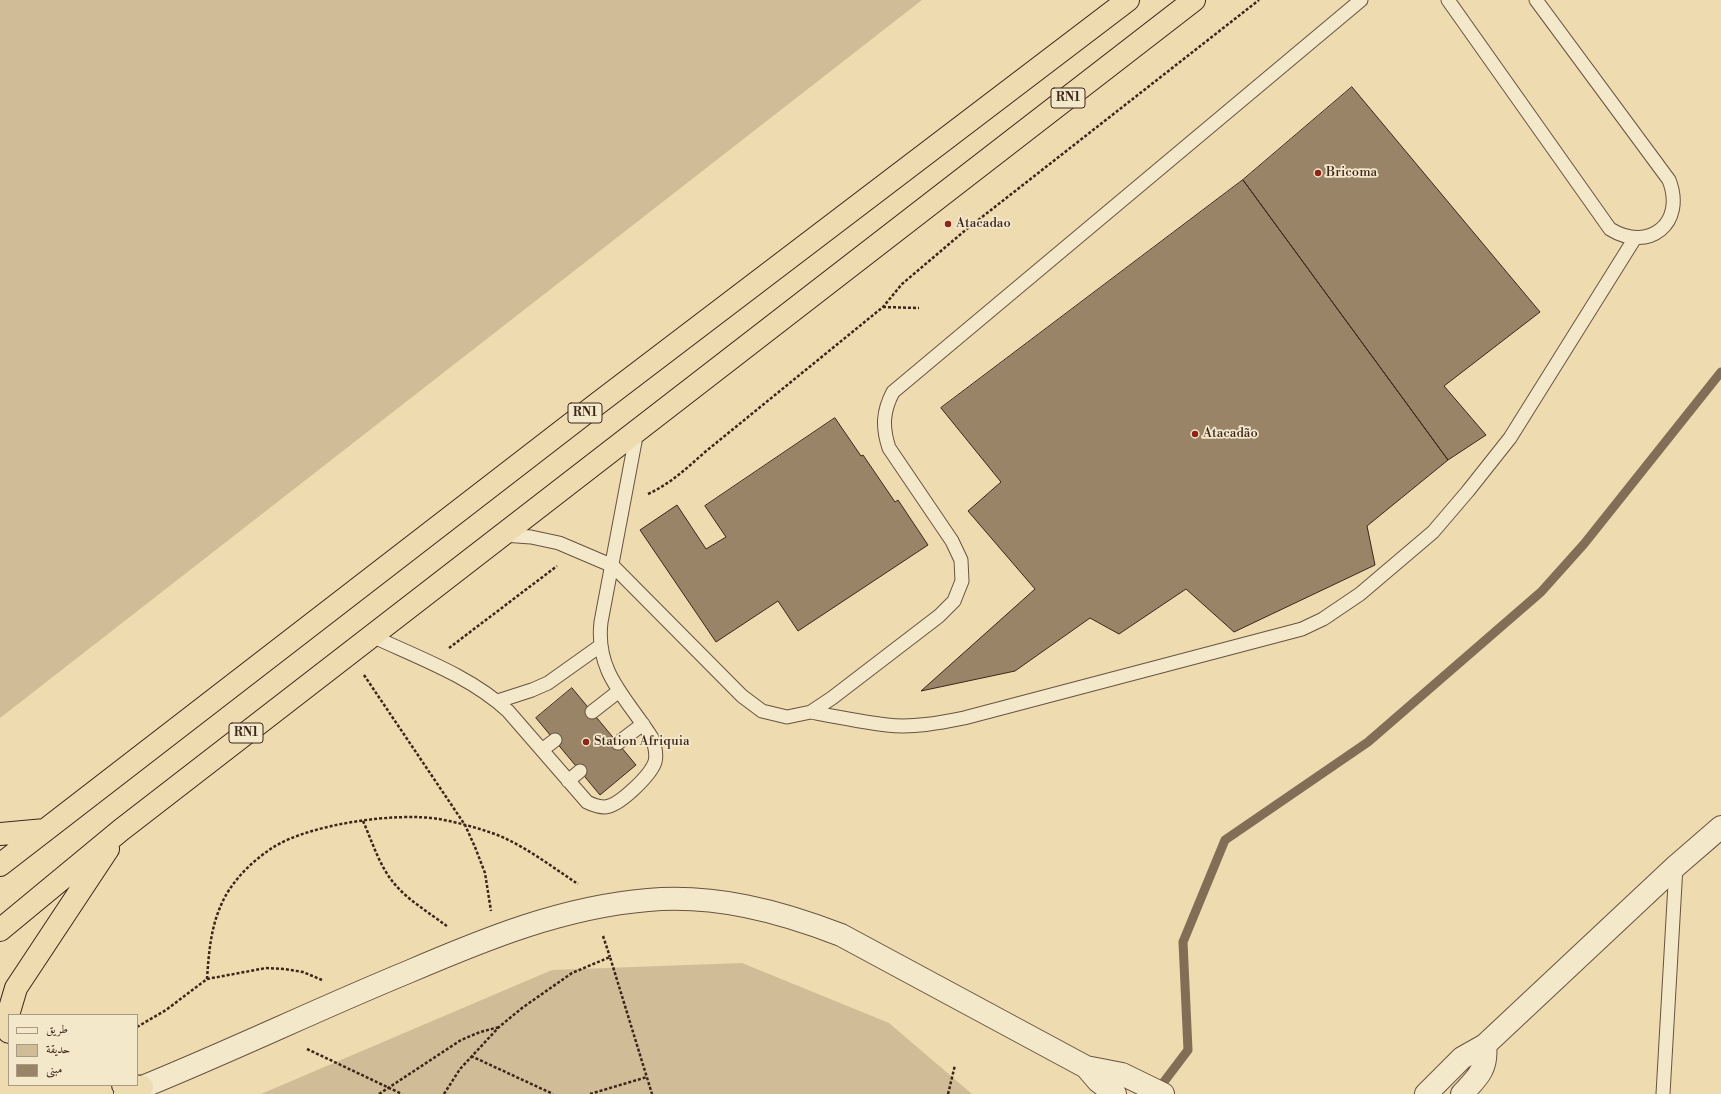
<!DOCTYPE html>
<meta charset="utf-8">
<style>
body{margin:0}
#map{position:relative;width:1721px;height:1094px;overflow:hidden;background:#eedbaf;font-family:"Libre Bodoni",Amiri,serif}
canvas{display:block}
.legend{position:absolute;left:8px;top:1014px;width:130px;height:72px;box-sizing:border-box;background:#f4e8cb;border:1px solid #aa9a85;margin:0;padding:5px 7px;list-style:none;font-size:12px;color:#3c261c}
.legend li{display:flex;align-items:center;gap:8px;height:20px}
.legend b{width:20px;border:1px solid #aa9a85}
</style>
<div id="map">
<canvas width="1721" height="1094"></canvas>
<ul class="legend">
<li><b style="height:5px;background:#f4e8cb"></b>طريق</li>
<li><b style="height:11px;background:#d0bc96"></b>حديقة</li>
<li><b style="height:11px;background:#998468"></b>مبنى</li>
</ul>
</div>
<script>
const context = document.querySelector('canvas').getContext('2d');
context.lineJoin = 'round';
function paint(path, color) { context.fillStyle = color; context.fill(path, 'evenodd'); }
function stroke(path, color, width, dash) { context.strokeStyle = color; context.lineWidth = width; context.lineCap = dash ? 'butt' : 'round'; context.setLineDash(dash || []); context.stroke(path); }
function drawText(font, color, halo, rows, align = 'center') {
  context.font = font + ' "Libre Bodoni",serif'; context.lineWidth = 3.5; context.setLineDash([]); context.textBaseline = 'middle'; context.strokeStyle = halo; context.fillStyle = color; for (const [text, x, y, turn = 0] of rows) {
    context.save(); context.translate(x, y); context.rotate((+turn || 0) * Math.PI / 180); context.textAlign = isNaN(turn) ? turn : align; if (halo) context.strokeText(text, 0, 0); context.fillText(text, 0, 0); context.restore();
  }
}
paint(new Path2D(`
 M0 0H922L0 718Z
 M742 963 889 1023 972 1094H261L552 970Z`), '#d0bc96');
stroke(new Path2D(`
 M1157 1091 1188 1050 1183 942 1225 840 1368 742 1541 592 1584 544 1721 372`), '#826d56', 9);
const building = new Path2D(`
 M1352 87 1540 312 1444 386 1486 435 1448 460 1243 180Z
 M1243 180 1448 460 1367 526 1375 565 1234 632 1186 589 1119 634 1090 618 1015 671 921 691 1035 589 968 511 1001 482 941 408Z
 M835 418 861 456 863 455 895 502 898 500 928 545 798 631 778 601 716 642 640 530 677 505 706 549 726 537 705 506Z
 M572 688 636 765 600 795 536 718Z`);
paint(building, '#998468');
stroke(building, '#3c261c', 1);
const service = new Path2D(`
 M1448 0 1610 229C1649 253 1686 223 1669 180L1536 0
 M503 535 531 537 559 543 613 566 742 696 762 711 787 717 811 712 832 698 939 616 954 601 962 581 961 560 952 541 889 448C882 427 883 411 893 392L1361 0
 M372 636C419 658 470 676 508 711L587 802C593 805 598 807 605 807 619 806 650 776 655 762 657 754 655 746 652 738 627 698 595 673 601 622L637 431
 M498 701 532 690 548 683 600 646
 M592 712 619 691
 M811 712C837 717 862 722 887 725 913 728 939 723 964 718L1302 629 1323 619 1360 594 1433 532 1468 491 1510 438 1635 238
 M618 743 643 724
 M542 750 555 740
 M568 781 580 771
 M1663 1094 1676 866`);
const tertiary = new Path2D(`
 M1086 1067 1098 1081 1115 1094
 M125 1094C221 1056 313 1011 408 972 485 939 563 907 648 900 714 894 779 911 841 935L1086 1067 1122 1074 1163 1094
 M1426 1094 1462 1058 1485 1045 1676 866 1721 827
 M1462 1094C1477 1078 1488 1069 1485 1045`);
const trunk = new Path2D(`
 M0 834 45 830
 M0 865 597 404 1128 0
 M0 930 121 830 1194 0
 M9 1032 8 1015 16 988 108 849
 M123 1085 142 1087`);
stroke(service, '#685341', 15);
stroke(tertiary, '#685341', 24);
stroke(trunk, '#3c261c', 24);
stroke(new Path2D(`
 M883 307 919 308
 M648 494C670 484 687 468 705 452L883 307 902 284 968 228 1259 0
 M449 648 557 566
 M364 675 465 825 475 847 485 873 491 911
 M363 821C372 841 379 865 393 882 407 900 430 913 448 927
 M603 936 610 957
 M207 979C209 950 211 922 226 895 237 876 254 860 272 848 309 824 396 812 439 819 455 822 471 826 486 831 519 841 549 865 578 884
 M137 1027 166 1010 207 979 266 968 284 969 303 972 322 980
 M307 1049 402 1094
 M471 1056 553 1094
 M379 1094 461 1040 480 1032 499 1027
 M444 1094 460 1069 499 1027 522 1008 572 973 610 957 652 1094
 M590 1094 647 1077
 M948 1094 955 1065`), '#3c261c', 2.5, [3, 2]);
stroke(service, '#f4e8cb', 13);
stroke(tertiary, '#f4e8cb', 22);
stroke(trunk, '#eedbaf', 22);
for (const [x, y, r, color] of [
 [1318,173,4,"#8f2418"],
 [948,224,4,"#8f2418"],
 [1195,434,4,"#8f2418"],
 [586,742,4,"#8f2418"]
]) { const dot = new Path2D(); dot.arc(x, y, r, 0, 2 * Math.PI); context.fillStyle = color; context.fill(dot); stroke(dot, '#f4e8cb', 1.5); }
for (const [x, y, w] of [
 [1068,98,34],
 [585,413,34],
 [246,733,34]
]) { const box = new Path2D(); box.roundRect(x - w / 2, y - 10, w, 20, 3); context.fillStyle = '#f4e8cb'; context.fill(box); stroke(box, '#3c261c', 1); }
drawText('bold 12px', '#3c261c', null, [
 ["RN1",1068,98],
 ["RN1",585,413],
 ["RN1",246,733]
]);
drawText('13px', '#3c261c', '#f4e8cb', [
 ["Bricoma",1326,173],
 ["Atacadao",956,224],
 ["Atacadão",1203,434],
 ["Station Afriquia",594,742]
], 'left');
</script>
